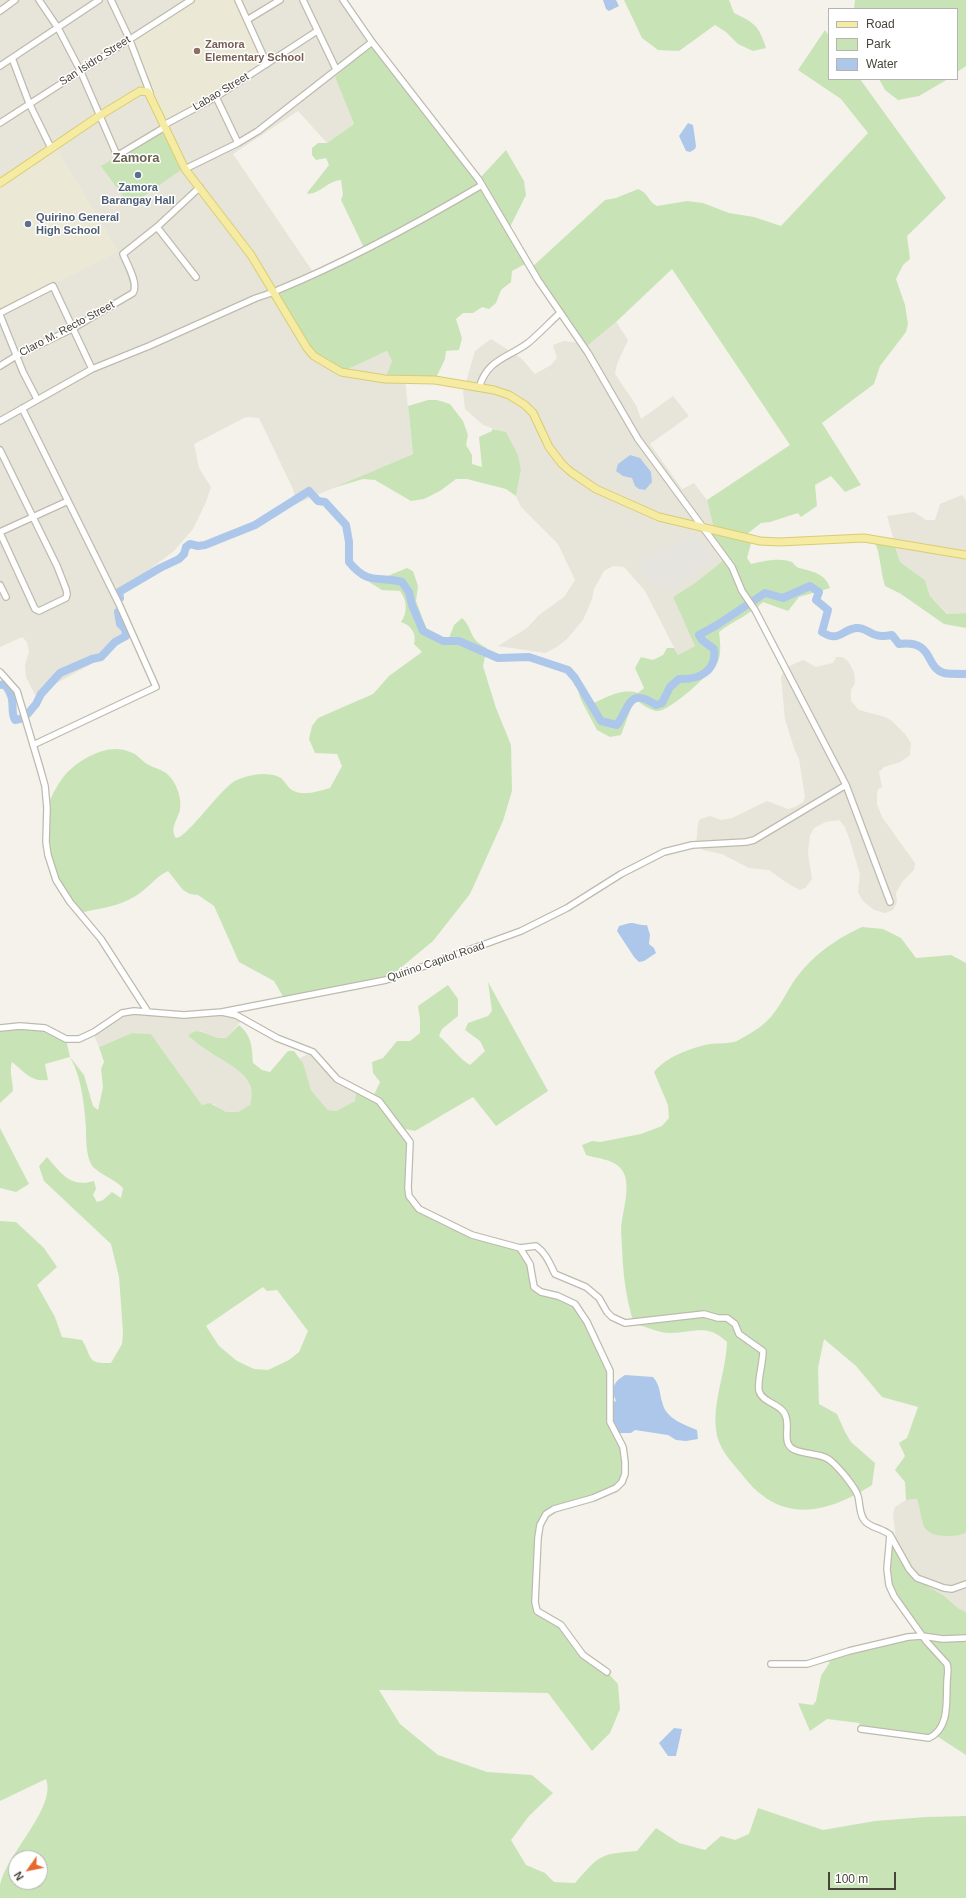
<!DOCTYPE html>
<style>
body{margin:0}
#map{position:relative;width:966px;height:1898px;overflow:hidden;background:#f4f2ea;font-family:Helvetica,sans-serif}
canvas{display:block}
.legend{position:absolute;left:828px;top:8px;width:130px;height:72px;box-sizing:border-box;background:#fff;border:1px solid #b5b4b0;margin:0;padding:5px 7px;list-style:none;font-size:12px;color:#474439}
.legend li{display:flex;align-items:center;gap:8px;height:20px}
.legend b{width:20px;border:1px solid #b5b4b0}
.north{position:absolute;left:8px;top:1850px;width:40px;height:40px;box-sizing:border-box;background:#fff;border:1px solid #b5b4b0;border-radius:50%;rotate:237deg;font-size:11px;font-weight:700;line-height:16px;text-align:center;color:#474439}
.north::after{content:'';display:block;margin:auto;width:14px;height:18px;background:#e6692f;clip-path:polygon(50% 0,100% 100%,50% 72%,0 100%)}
.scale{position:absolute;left:828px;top:1872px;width:68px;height:18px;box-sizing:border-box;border:2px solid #474439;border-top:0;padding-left:5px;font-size:12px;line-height:14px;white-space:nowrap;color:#474439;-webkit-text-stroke:3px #fff;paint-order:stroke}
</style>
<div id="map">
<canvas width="966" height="1898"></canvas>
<ul class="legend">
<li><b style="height:5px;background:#f5eba2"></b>Road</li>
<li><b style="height:11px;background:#c8e4b7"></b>Park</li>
<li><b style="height:11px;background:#adc7ea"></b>Water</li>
</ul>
<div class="north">N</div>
<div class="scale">100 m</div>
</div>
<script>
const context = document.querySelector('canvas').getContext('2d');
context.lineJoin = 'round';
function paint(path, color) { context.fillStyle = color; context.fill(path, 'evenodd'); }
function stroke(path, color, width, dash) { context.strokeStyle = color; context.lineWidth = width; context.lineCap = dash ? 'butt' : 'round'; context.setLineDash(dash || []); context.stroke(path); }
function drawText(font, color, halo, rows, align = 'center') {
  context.font = font + ' Helvetica,sans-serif'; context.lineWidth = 3; context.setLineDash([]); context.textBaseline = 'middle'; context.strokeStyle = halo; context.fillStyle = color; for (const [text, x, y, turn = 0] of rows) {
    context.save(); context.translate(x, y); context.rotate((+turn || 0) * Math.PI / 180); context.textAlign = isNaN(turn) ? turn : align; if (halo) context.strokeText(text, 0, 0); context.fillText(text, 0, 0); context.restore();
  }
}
paint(new Path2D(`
 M0 0H342L372 42 335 77 354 124 327 143 298 111 233 154 315 275 379 355 387 351 392 361 390 367 405 379 413 454 296 504 293 489 259 418 246 417 194 444 199 468 211 487 206 502 193 529 174 551 119 592 117 626 123 632 119 637 113 640 108 655 35 695 26 677 25 665 29 652 27 642 22 637 0 647Z
 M616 322 628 340 617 364 615 374 636 405 641 419 673 396 689 416 650 444 682 489 694 483 707 500 714 531 726 558 695 583 673 597 696 646 678 655 645 591 624 567 613 566 604 571 594 589 592 599 583 620 567 639 557 647 545 653 498 646 527 628 539 615 564 597 575 580 558 544 521 507 516 496 521 470 506 433 483 425 465 409 463 392 475 351 491 339 521 358 535 374 551 365 557 358 553 345 564 341 588 344Z
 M962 495 966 500V613L948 614 930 596 925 580 900 562 887 516 914 512 926 520H935L940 504Z
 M836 657H842L848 661 854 672 855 683 851 690V701L859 710 885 717 892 721 905 734 911 743 910 755 900 762 884 767 879 772 882 787 878 789 877 794V804L882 817 915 863 914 870 902 882 896 893 897 902 893 910 885 913 874 910 863 901 858 892 860 874 849 838 845 827 839 820 826 822 814 828 810 835 808 853 812 879 805 888 800 890 787 883 769 870 749 868 722 854 703 850 696 845 698 824 700 819 710 816 721 820 732 818 767 801 788 809 795 807 803 802 805 797 799 759 795 751 785 719 781 677 785 668 803 660 816 667 833 663Z
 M222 1012 243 1019 226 1038 213 1037 201 1031 188 1036 209 1052 237 1069 248 1081 253 1097 250 1106 238 1112H226L220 1110 214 1104 202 1105 151 1034 132 1033 99 1047 94 1035 122 1013Z
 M313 1052 329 1070 356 1090 355 1101 336 1111 328 1110 311 1090 300 1058Z
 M917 1499 920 1507 922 1523 961 1535 966 1533V1612L958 1608 943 1595 911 1577 898 1558 893 1514 895 1507 906 1500Z`), '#e7e5d9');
paint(new Path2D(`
 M692 532 715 558 673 589 649 583 638 561Z`), '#e6e4df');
paint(new Path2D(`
 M191 0H238L267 64 164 125 129 38Z
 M57 149 118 251 2 311 0 307V188Z`), '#ebe9d6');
paint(new Path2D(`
 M624 0H729L734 13C755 23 759 26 766 48L753 51 738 44 726 32 715 25 679 51 658 50 642 38Z
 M855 0H966V66L957 72V9H854Z
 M825 30 829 36V79H860L946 198 907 236 910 259 903 265 896 279 905 305 908 324 906 332 880 366 874 384 822 423 861 485 845 492 831 476 815 485 817 506 801 517 798 513 770 522 761 523 742 538 752 540 747 558 751 564C763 561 780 557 792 562 794 564 796 567 799 568 812 571 826 574 830 588L799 597 788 611 763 602C751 614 733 621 719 632 720 641 722 655 717 663 709 675 671 710 658 711 650 711 642 704 636 700L633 703 621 735 610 737 597 730 581 700 576 684 592 704C607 697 621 688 638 693L644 688 635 668 641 657 653 660 663 655 667 648H674L678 655 695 646 673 597 695 583 726 558 705 528 714 530 707 500 790 445 672 269 616 322 588 345 582 344 531 268 605 200 616 198 638 189C649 193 648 202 657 206L687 201 703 203 729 213 754 217 781 226 868 133 841 99 798 70Z
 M372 42 479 179 506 150 524 181 526 195 509 229 527 263 512 271 511 282 501 290 496 303 489 309 482 307 473 313H463L456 319 462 338 459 350 446 351 445 359 435 380 385 379 392 361 387 351 341 372 314 356 274 292 365 250 341 200 343 194 341 180C328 181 321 193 308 194L307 193 329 165 326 158 316 160 312 155V148L318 143H327L354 124 335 77Z
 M879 79H948L919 96 898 100 885 90Z
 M165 129 185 167 130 206 101 166Z
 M428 400H437L450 404 463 421 468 435 466 445 472 455V464L482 467 479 437 492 431V429L506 432 518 455 521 470 516 496 506 489 467 479H456L440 491 424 499 411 501 375 480 363 479 333 488 413 454 408 406Z
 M874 540 894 543 900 562 925 580 930 596 947 614 966 613V628L944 624 901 594 885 586C880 570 881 555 874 540Z
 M407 568 413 571 418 586 416 601 422 617 427 629 438 639 449 638 454 625 462 618C475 631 467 638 487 648L483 666 496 708 511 745 512 791 503 821 470 894 433 941 386 980 285 1000 274 981 239 962 214 906 198 895 190 894 183 890 168 871C155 877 147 890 134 897 118 907 98 908 81 913 66 896 54 878 48 856 46 848 45 814 47 807 51 797 58 783 65 775 79 759 109 742 130 752 137 754 141 760 147 764 153 768 161 769 166 773 176 781 182 797 180 809 179 818 169 828 176 838 187 838 220 789 235 781 247 775 266 771 279 777 284 779 287 787 292 790 303 797 319 791 330 788L342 766 337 754 315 753 309 739 312 726 318 718 373 694 389 676 422 652 414 644C417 634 411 625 401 622 408 612 407 600 400 591L382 590 369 582 373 575 385 577Z
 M862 927 883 929 901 938 916 958 951 955 966 963V1533C959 1536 952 1536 944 1536 917 1534 924 1518 917 1499L906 1500 905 1482 895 1470 905 1456 899 1443 907 1438 918 1407 882 1397 856 1366 824 1339 818 1368 819 1404 837 1414 845 1432 851 1442 875 1463 872 1485C839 1506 797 1523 762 1495 753 1489 746 1479 739 1471 729 1459 717 1446 716 1429 713 1399 726 1372 727 1342 707 1323 694 1333 670 1333 659 1333 645 1326 634 1324 626 1299 623 1274 622 1248 622 1239 620 1229 622 1221 624 1207 631 1182 622 1170 614 1159 599 1159 586 1155L582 1145 592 1141 600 1142 641 1134 662 1126 669 1118 668 1105 654 1072C666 1057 690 1048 710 1044 718 1043 729 1044 737 1041 744 1037 753 1032 760 1027 776 1015 782 1000 792 984 810 957 834 940 862 927Z
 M488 982 548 1091 496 1126 473 1097 415 1131 400 1128 410 1142 408 1188 414 1203 458 1230 520 1248 527 1257 534 1287 575 1304 610 1371V1422L623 1447 625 1474 616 1488 554 1509 540 1525 537 1611 561 1625 578 1650 607 1672 618 1684 620 1709 610 1733 592 1751 548 1693 379 1690 400 1724 438 1755 487 1772 532 1775 553 1793 529 1816 511 1840 526 1865 545 1873 554 1882 575 1883C600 1855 599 1854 637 1851L656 1828 679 1843 705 1850 721 1836 735 1840 749 1834 758 1808 823 1830 875 1821 926 1817 966 1816V1898H0C0 1894 0 1889 0 1886 5 1855 57 1808 46 1779L0 1801V1221L16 1222 44 1248 57 1267 37 1285 55 1317 62 1337 82 1340C93 1358 86 1364 111 1363L122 1344 123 1332 119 1277 111 1244 44 1181 39 1166 47 1157C61 1173 70 1188 94 1181L96 1189 93 1195 97 1202 103 1200 112 1192 121 1198 123 1188C115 1179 96 1173 91 1164 86 1154 86 1139 86 1128 84 1103 82 1079 70 1057L45 1064 48 1080C30 1082 26 1073 12 1062 9 1072 13 1081 13 1091L0 1103V1031C32 1024 36 1027 66 1039L70 1057 84 1075 93 1106 98 1110 103 1087 101 1069 104 1062 99 1047 132 1033 151 1034 202 1105 210 1103 226 1112H238L250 1105C259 1077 231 1066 211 1053 203 1048 196 1042 188 1036 196 1027 204 1033 212 1036 216 1038 221 1038 226 1038L239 1025C252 1036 252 1047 253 1063L262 1070 270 1072 288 1051H294L303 1063 311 1090 328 1110 336 1111 355 1101 356 1090 373 1097 380 1082 373 1073 372 1062 383 1058 397 1041H410L420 1033V1019L418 1006 448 985 458 999V1016L442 1029 439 1036C450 1045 458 1058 470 1065L485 1051 480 1041 465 1030 468 1023 488 1016 492 1011ZM263 1287 267 1291 277 1290 308 1331 299 1352 289 1360 268 1370 254 1369 237 1361 219 1346 206 1326ZM16 1858H40V1882H16Z
 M0 1128 29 1184 16 1192 0 1188Z
 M890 1535 896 1545 898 1558 911 1577 943 1595 958 1608 966 1612V1755L935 1735 929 1738 861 1729 859 1723 827 1719 810 1731 798 1703 813 1705 816 1701 821 1676 830 1662 820 1660 922 1636 889 1585Z`), '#c8e4b7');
paint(new Path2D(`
 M603 0H616L619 6 609 11 606 9Z
 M688 123 693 125 696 146 695 149 690 152 686 151 679 136Z
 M630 455 640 458 651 472 652 482 645 490 639 489 635 486 632 478 623 476 616 471 618 464Z
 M630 923C637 923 640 926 647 925L650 935 649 944 654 948 656 953 644 961 639 962 634 957 617 931 619 926Z
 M625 1375 653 1377C661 1386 659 1394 663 1405 667 1419 685 1425 697 1430L698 1439 686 1441 676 1440 668 1435 635 1430 631 1433H619L616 1436 610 1422V1403L616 1401C610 1389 613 1382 625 1375Z
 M674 1728 682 1729 676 1756H668L659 1743Z`), '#adc7ea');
stroke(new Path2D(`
 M120 598 119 592 160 568 179 559 184 554 186 547 190 544 198 546 205 545 255 525 309 491 318 501 325 502 346 525 349 542V562C368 585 376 576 402 582L409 592 412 605 423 631 443 641H459L498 658 529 657 568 670 575 678 601 721 617 725C630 706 629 687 656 705L662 703 670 687 679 679C699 680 717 671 714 649L702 640 699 635 717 625 765 593 783 598 810 586 819 592 816 600 828 610 822 632C839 643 841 630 856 628 864 627 869 633 876 635 881 637 887 636 892 635L899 644C935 640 924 667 944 673 948 674 961 674 966 674
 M0 685 4 684C18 699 9 710 15 720L20 719
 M25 717 36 704 41 694 60 673 92 659 101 657 115 642 126 636 125 629 120 624 118 612`), '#adc7ea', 8);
const minor = new Path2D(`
 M39 0 58 28 80 70 116 153 120 154 165 127
 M111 0 129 38 150 93
 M238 0 267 64
 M303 0 336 69
 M343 0 372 42 479 180 538 280 588 353 638 439 732 567 742 591 755 610 846 785 890 902
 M0 11 15 0
 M247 20 280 0
 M12 58 29 103 51 148
 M0 66 99 0
 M216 97 238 143
 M0 123 191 0
 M164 125 216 97 317 31
 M185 169 238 143 258 131 372 42
 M157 227 196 277
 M278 290C349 261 416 224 482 185
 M0 313 53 286 92 369
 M0 315 23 372 37 399
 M0 366 16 356 72 329 133 293C139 284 127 264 123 254L157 227 200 187
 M479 388C487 359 508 358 528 343 539 334 549 323 560 313
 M22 408 119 604 156 687 33 745
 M0 421 92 369 149 346 256 298 274 292
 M0 450 57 566 66 589 67 594 66 598 39 611 35 609 0 533
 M0 532 68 501
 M0 585 6 597
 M0 672 17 691 40 768 45 786 47 808 46 842 48 855 56 880 70 902 101 939 148 1012
 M222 1012 236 1015 277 1038 313 1052 337 1079 379 1101 410 1142 408 1188 409 1196 419 1209 472 1235 520 1248 536 1246C546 1253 550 1264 555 1274L586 1287 599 1298 607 1312 612 1317 625 1323 704 1314 718 1318H727L735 1324 739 1334 763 1351C763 1363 757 1382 759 1391 763 1404 782 1403 786 1417 790 1429 781 1444 795 1450 806 1455 824 1453 832 1462 840 1469 855 1487 858 1496 860 1503 859 1513 864 1520 869 1528 883 1528 890 1535L909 1569 917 1578 944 1588 952 1589 966 1584
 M0 1028 20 1026 45 1028 66 1039H79L94 1032 122 1013 134 1011 184 1015 222 1012 386 980 521 931 567 908 621 874 664 852 692 845 746 842 754 840 846 785
 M520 1248 530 1264 534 1287 541 1292 558 1296 575 1304 587 1322 610 1371V1422L623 1447 625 1462V1474L622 1482 616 1488 593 1498 554 1509 546 1514 540 1525 538 1538 535 1602 537 1611 561 1625 583 1655 607 1672
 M771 1664H807L849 1651 908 1637 922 1636 943 1639 966 1638
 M861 1729 929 1738C950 1728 946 1701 947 1682 947 1675 949 1671 947 1664L926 1641 894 1596 889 1585 887 1569 890 1535`);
const major = new Path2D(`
 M0 183 99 116 140 91 148 92 185 169 251 255 307 348 314 356 341 372 385 379 435 380 494 390 509 395 525 405 533 413 549 447 562 464 571 472 596 489 659 517 760 541 779 542 864 538 966 555`);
stroke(minor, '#bebbae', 8);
stroke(major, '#d9cc73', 9);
stroke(minor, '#fff', 5.5);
stroke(major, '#f5eba2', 7);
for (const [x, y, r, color] of [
 [197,51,4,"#8d6e63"],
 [138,175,4,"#5c6f8a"],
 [28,224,4,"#5c6f8a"]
]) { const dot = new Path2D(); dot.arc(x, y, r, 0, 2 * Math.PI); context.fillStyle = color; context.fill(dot); stroke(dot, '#fff', 1.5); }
drawText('bold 11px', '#785e54', '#fff', [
 ["Zamora",205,45],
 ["Elementary School",205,58]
], 'left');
drawText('11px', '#474439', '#fff', [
 ["San Isidro Street",95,61,-33],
 ["Labao Street",221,92,-31],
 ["Claro M. Recto Street",67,329,-28],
 ["Quirino Capitol Road",436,962,-19]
]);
drawText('bold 11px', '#4e5e75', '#fff', [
 ["Zamora",138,188],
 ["Barangay Hall",138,201],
 ["Quirino General",36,218,"left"],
 ["High School",36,231,"left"]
]);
drawText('bold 13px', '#696351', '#fff', [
 ["Zamora",136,158]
]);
</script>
